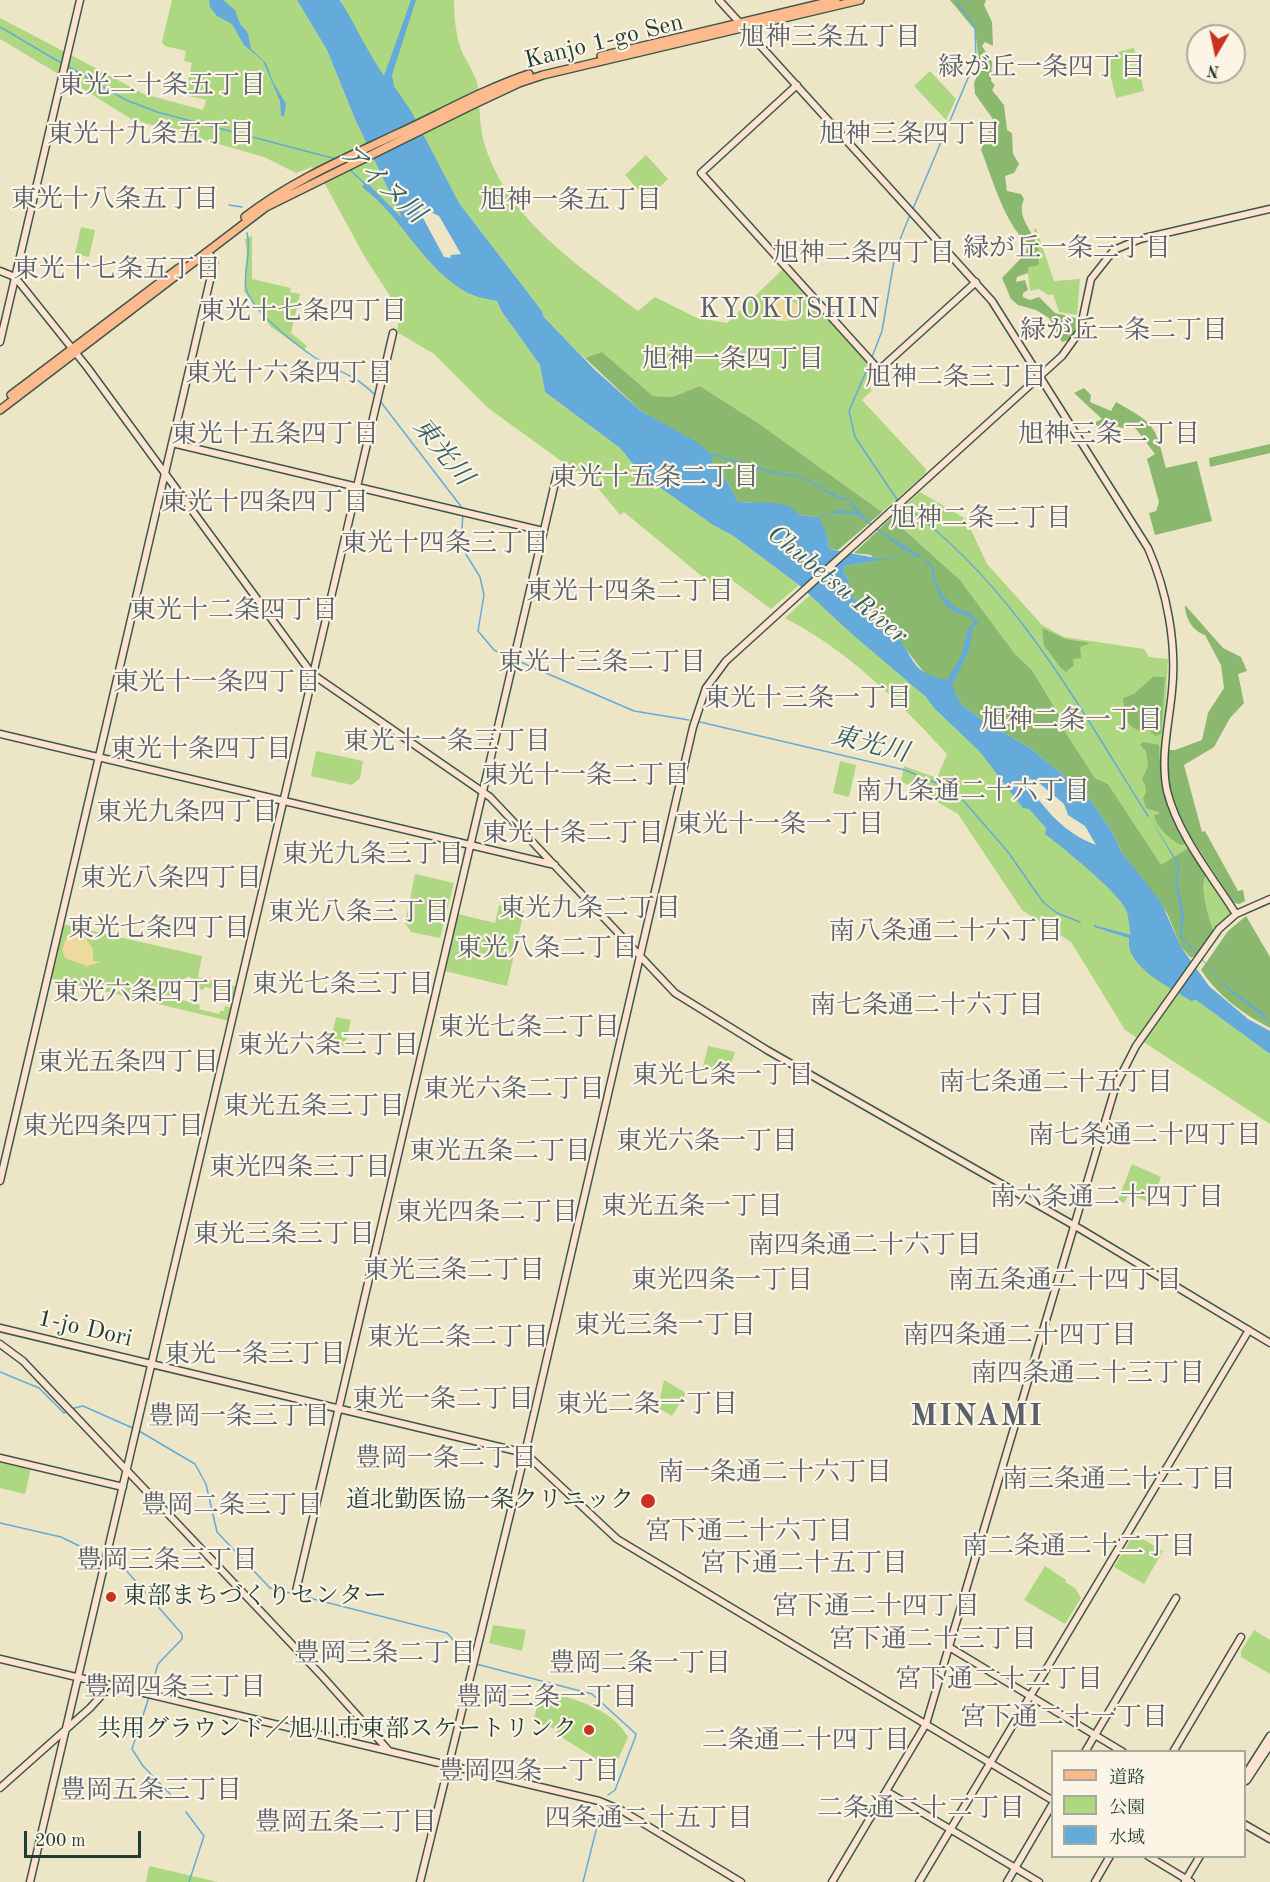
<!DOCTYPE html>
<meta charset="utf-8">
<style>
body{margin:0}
#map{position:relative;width:1270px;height:1882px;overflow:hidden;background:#ede6c6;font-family:"Old Standard TT","Noto Serif JP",serif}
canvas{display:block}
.legend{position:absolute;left:1051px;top:1750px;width:195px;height:108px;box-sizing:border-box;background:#fcf5e5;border:2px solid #a4ab9e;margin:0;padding:8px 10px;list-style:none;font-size:18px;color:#1f3d34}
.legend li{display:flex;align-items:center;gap:12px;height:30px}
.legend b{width:30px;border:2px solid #a4ab9e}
.north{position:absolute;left:1186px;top:24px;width:60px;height:60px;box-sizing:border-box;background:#fcf5e5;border:2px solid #a4ab9e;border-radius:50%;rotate:189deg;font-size:16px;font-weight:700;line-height:24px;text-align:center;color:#1f3d34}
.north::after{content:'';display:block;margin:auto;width:21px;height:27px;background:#c8321e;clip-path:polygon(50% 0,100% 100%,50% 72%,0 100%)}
.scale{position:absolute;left:24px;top:1831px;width:117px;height:27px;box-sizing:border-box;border:3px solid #1f3d34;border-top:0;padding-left:8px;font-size:18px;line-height:21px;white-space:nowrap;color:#1f3d34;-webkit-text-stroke:4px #fcf5e5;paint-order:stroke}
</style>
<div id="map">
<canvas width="1270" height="1882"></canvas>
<ul class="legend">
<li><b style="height:8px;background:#fcba8d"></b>道路</li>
<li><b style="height:16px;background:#aed781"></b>公園</li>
<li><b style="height:16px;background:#64aada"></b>水域</li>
</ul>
<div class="north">N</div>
<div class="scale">200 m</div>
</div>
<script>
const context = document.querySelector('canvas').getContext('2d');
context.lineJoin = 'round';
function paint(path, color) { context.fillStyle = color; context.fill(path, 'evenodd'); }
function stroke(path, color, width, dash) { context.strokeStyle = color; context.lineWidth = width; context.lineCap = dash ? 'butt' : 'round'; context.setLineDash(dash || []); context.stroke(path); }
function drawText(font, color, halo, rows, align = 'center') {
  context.font = font + ' "Old Standard TT","Noto Serif JP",serif'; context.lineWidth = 4.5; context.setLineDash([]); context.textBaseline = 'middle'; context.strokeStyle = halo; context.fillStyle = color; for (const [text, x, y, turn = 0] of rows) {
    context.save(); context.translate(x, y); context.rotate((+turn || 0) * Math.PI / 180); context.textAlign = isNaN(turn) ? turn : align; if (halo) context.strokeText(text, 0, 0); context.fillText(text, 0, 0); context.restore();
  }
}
paint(new Path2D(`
 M172 0H297L327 50 355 119 404 220 471 295 497 301 502 312 540 365 545 392 620 448 642 475 713 525 732 535 799 585 771 609 725 575 721 592 624 512 620 515 597 487 488 408 434 354 397 332 400 311 366 259 326 186 312 167 296 173 264 157 131 119 64 77 69 54 144 94 203 110 206 100 185 95 192 63 184 61 186 51 165 46 162 42Z
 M341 0H454C454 16 456 39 463 54 468 64 476 75 478 87 480 107 479 127 485 146 510 222 578 265 638 311L655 297 697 318 727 323 783 269 876 370 865 382 872 390 862 400 926 469 925 474 882 512 758 423 700 386 672 397 653 396 602 352 585 358 581 355 543 316 542 311 459 203 419 128 362 57Z
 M0 18 65 52 60 75 0 39Z
 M1134 48 1144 91 1116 98 1105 55Z
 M930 71 956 99 946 120 914 86Z
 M646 155 668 179 647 199 625 175Z
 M81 227 95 230 89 257 75 254Z
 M1036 228 1054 281 1080 279 1077 315 1059 312 1053 294 1048 295 1039 289 1030 291 1028 273 1031 263 1040 260 1034 229Z
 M252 236V279L291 288 290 292 300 294 291 333 307 346 304 350 271 327 244 291 247 254 245 239Z
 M920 492 966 519 987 564 1042 625 1064 637 1144 649 1149 657 1168 659 1162 769 1190 847 1161 866 1108 784 1095 778 1057 721 1060 715 1032 670 1015 654 960 580 891 518Z
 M810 595 926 697 934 708 980 752 1046 828V834C1062 846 1123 896 1128 913 1130 920 1129 928 1132 936L1095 925 1129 938C1124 962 1174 990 1191 1001L1196 1000 1270 1054V1124L1125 1030 1071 942 1022 910 958 814 901 781 904 766 937 778 947 754C898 701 849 651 785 618Z
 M316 751 363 761 360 778 352 785 311 776Z
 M840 761 856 765 849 797 833 793Z
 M1207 872 1231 912 1214 932C1209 917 1198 887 1207 872Z
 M415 874 454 883 440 938 411 932 405 923Z
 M499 905 524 911 507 986 445 971 458 914 495 923Z
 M62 924 202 956 198 977 237 987 234 1001 226 1000 225 992 205 987 203 990 198 989 199 983 194 982 189 976 175 985 179 992 178 999 200 1005 199 1009 219 1014 220 1011H224L225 1006 232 1008 229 1021 49 978Z
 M336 1017 351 1020 345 1046 330 1043Z
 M708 1046 735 1052 728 1072 703 1067Z
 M1132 1164 1161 1177 1151 1203 1129 1194 1124 1203 1118 1200Z
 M664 1380 686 1393 672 1416 658 1408Z
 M0 1460 31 1468 25 1494 0 1488Z
 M1134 1534 1163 1551 1144 1584 1114 1567Z
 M1045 1566 1066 1580 1065 1582 1075 1588 1081 1598 1065 1624 1024 1600Z
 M493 1625 526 1630 522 1651 489 1643Z
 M1254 1630 1270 1640V1674L1241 1657V1651Z
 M550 1692C579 1701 612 1709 628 1737L616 1764 608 1766 564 1739 553 1728 533 1723 540 1694Z
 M149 1866 218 1882H146Z`), '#aed781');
paint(new Path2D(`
 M950 0H986L984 5 992 22 993 46 985 42 982 46 992 62 991 81 995 85 992 90 1004 105 1007 130 1012 133 1013 154 1019 164 1014 173 1005 176 1007 191 1021 194 1024 199C1013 224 1047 238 1038 265L1029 267 1028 273 1017 277 1016 282 1025 280 1028 290 1023 293V297L1030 300 1039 297 1055 313 1080 319 1072 339 1062 342 1049 318 1036 310 1018 305 1011 299 1002 278 1026 253 1028 243C1005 226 992 177 981 150L993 119 975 94 974 83 980 69 975 30Z
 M602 352 653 396 672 397 700 386 758 423 882 512 838 550 829 549 827 535 817 517 799 515 771 504 738 502 721 470 713 464 705 449 641 411 585 358Z
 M1084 388 1091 395 1090 402 1111 411 1116 402C1155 424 1155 424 1166 468L1197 461 1212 521 1155 535 1149 513 1156 511 1159 502 1147 459 1155 454 1136 429 1129 425 1122 428 1117 426 1106 433 1094 423 1102 419 1074 393Z
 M1270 444V453L1210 467 1209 458Z
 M891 518 960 580 1015 654 1032 670 1060 716 1058 721 1095 778 1108 784 1161 865 1190 847 1207 872C1198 887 1209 917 1214 932L1199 954 1191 958 1181 947 1167 913 1122 853 1111 830 1085 793 1030 748 979 718 961 704 952 687 937 678 931 679C913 663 903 640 885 625 876 617 866 614 858 605 850 596 851 581 843 571L845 566 875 561 871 555 854 553Z
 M1185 605 1223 648 1241 657 1247 671 1238 674 1244 703 1230 718 1214 747 1184 765 1202 832 1205 831 1238 891 1243 890 1245 901 1239 904 1234 903 1185 828 1175 808 1169 789V750H1175L1202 740 1208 713 1224 688 1221 665 1205 635C1192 631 1185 617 1185 605Z
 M1042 628 1065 639 1090 643 1080 647 1081 658 1073 659 1074 665 1066 672C1056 665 1053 655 1044 646Z
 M1153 677H1165L1161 734 1155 736 1150 731C1126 732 1125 718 1123 698L1134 694Z
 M1143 742 1159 745C1160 783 1168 811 1186 844L1180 845C1169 838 1156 827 1154 815L1159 814V812L1146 808 1143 798 1146 793 1145 784 1142 780 1148 766 1146 751 1140 745Z
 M1246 916 1270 957V1028C1243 1014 1218 996 1201 970L1228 931Z`), '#8ab86f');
paint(new Path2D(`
 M779 296 784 299 787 296 797 305V314L789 321H777L771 313V302Z
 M79 932 89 936 87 940 93 949V961L102 962 87 966 65 958 62 950 66 939Z`), '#eeda9e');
paint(new Path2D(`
 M209 0H223L235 10 240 24 248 33 251 49 266 63 273 82 286 104 284 116H281L280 101 263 61 244 45 232 24 217 16 210 7Z
 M297 0H340C356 26 367 51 384 76L411 0H416L392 75 394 86 411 111 459 203 542 311 543 316 594 369 641 411 698 443 710 453 775 472 800 476 838 496 852 501C869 532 908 543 933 566 935 590 948 608 971 613L979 624 973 627 969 650 952 686 961 704 979 718 1030 748 1085 793 1111 830 1122 853 1161 902 1181 947 1209 986 1248 1019 1270 1031V1054L1196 1000 1191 1001C1171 988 1124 966 1129 938L1094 927V925L1131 935C1129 928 1129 919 1127 912 1123 896 1061 846 1045 834L1046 828 1029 809 1023 808 980 752 934 708 926 697 852 634 799 585 732 535 713 525 642 475 620 448 545 392 540 365 502 312 497 301C489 299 478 298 470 294 423 270 403 217 362 187L367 181 371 187 402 218 355 119 327 50ZM416 205 439 216 461 254 451 255 450 258 444 257ZM711 455 775 474 800 477 837 498 850 501 856 512 839 510 817 517 799 515C787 498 757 504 738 502L721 470 713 464ZM831 513 856 514 903 549 916 555 881 559 829 549 827 535 819 518ZM906 556 921 557 931 567C932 582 941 606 956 612 964 615 968 614 974 620L972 626 968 628 962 654 947 680C907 673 916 654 891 630 881 620 867 616 858 605 850 596 851 581 843 571L845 566ZM1030 779 1039 783 1064 804 1068 815 1085 826 1096 845C1064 833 1045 810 1026 782Z
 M1149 816 1180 866 1177 881 1184 914 1182 937 1214 972 1218 980 1263 1013 1270 1024C1258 1009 1217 986 1214 973L1180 937 1181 913 1175 881 1178 866Z`), '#64aada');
stroke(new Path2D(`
 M0 27 63 64
 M67 66 126 100 157 112 336 159
 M349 169 365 184
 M229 205 242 207
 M912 211 976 59 975 27 956 0
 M247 233C252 252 243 270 246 288 250 310 299 347 317 359 341 374 352 372 375 395
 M872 357 882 331 896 249 910 215
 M869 365 849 411 855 437 898 501
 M380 401 463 509
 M902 504C1012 582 1077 704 1148 816
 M463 513 461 546 480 577 484 595 478 631 494 650 511 658
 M516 660 634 711 689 720
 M700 722 905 770 955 791 1008 852 1043 902 1057 913 1080 922
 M0 1372 39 1388 64 1413 66 1412
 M70 1409 83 1406 135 1429
 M139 1431 195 1464 206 1484 217 1532 270 1588 447 1633 472 1661
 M0 1523 61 1537 104 1558
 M108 1560 124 1568 182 1634V1639L158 1664 150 1692
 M476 1664 592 1694 636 1734 635 1738 615 1790 608 1795
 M149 1697 132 1749 143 1766 173 1797
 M186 1812 204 1836 189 1882
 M583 1882 601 1811`), '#64aada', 1.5);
const secondary = new Path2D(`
 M719 0 992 301 1148 548C1167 591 1177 644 1172 691 1169 724 1160 758 1167 791 1178 835 1212 876 1236 914
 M797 85 701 173 879 370 976 282
 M0 271 15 277 87 367 312 674 490 797 675 993 767 1050 1082 1230 1270 1343
 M0 342 80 0
 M172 443 543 531
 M0 734 555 865
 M0 1181 214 263 211 256 205 253
 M0 1328 525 1453 617 1539 1052 1800
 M0 1344 23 1361 322 1676 389 1751
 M0 1458 123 1487
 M296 1591 558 470
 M949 1647 1123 1752
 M0 1659 599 1801 621 1810 741 1882
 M1085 1752 1176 1598
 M1173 1752 1241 1637
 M1247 1780 1270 1745
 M1246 1781 1247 1772 1270 1736
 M0 1788 90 1708 100 1697 107 1684
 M886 1791 1039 1882
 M1244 1824 1270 1839
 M1148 1856 1191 1882
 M1185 1881 1200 1856
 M30 1882 393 333
 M420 1882 525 1453 693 727 706 688 726 661 1062 356 1080 331 1091 279 1114 250 1140 239 1270 209
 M832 1882 926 1724 1116 1085 1136 1046 1219 929 1236 914 1270 899
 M919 1882 1249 1330
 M1007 1882 1052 1805
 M1095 1882 1110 1856`);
const primary = new Path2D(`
 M601 56 836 0
 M245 217C291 181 346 158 399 133 442 113 484 89 529 74
 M11 395 179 268
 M0 410 266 207 470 106 519 83 543 75 860 0`);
stroke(secondary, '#3e564a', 9);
stroke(primary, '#3e564a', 10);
stroke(secondary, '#fee3d1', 6);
stroke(primary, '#fcba8d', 7);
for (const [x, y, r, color] of [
 [648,1501,8,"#c8321e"],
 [111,1597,6,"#c8321e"],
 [589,1730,6,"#c8321e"]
]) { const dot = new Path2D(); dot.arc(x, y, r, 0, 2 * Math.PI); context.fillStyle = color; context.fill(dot); stroke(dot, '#fcf5e5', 2); }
drawText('24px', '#1f3d34', '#fcf5e5', [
 ["Kanjo 1-go Sen",604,42,-14],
 ["1-jo Dori",85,1329,13]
]);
drawText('24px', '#1f3d34', '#fcf5e5', [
 ["道北勤医協一条クリニック",634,1501],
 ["東部まちづくりセンター",123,1597,"left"],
 ["共用グラウンド／旭川市東部スケートリンク",577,1730]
], 'right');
drawText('26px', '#59606d', '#fcf5e5', [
 ["旭神三条五丁目",830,38],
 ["緑が丘一条四丁目",1042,68],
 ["東光二十条五丁目",162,86],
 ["東光十九条五丁目",151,135],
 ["旭神三条四丁目",910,135],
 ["東光十八条五丁目",115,200],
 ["旭神一条五丁目",571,201],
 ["緑が丘一条三丁目",1067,249],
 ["旭神二条四丁目",864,254],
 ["東光十七条五丁目",117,270],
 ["東光十七条四丁目",303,312],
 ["緑が丘一条二丁目",1124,331],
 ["旭神一条四丁目",733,360],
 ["東光十六条四丁目",289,374],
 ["旭神二条三丁目",956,378],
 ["東光十五条四丁目",275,435],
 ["旭神三条二丁目",1109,435],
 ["東光十五条二丁目",655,478],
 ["東光十四条四丁目",265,503],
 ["旭神二条二丁目",981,519],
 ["東光十四条三丁目",445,544],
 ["東光十四条二丁目",630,592],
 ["東光十二条四丁目",234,611],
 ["東光十三条二丁目",602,663],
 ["東光十一条四丁目",217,683],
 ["東光十三条一丁目",808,699],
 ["旭神二条一丁目",1072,721],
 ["東光十一条三丁目",447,742],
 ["東光十条四丁目",201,750],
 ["東光十一条二丁目",586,776],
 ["南九条通二十六丁目",973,792],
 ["東光九条四丁目",187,813],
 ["東光十一条一丁目",780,825],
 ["東光十条二丁目",573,834],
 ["東光九条三丁目",373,855],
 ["東光八条四丁目",171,879],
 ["東光九条二丁目",590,909],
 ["東光八条三丁目",359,913],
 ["東光七条四丁目",159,929],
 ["南八条通二十六丁目",946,932],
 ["東光八条二丁目",547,949],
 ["東光七条三丁目",343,985],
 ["東光六条四丁目",144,993],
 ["南七条通二十六丁目",927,1006],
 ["東光七条二丁目",529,1028],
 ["東光六条三丁目",328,1046],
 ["東光五条四丁目",128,1063],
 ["東光七条一丁目",723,1076],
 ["南七条通二十五丁目",1056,1083],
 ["東光六条二丁目",514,1090],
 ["東光五条三丁目",314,1107],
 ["東光四条四丁目",113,1127],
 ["南七条通二十四丁目",1145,1136],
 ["東光六条一丁目",707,1142],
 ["東光五条二丁目",500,1152],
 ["東光四条三丁目",300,1168],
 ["南六条通二十四丁目",1107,1198],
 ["東光五条一丁目",692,1207],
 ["東光四条二丁目",487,1213],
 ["東光三条三丁目",284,1235],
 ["南四条通二十六丁目",865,1246],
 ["東光三条二丁目",454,1271],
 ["東光四条一丁目",722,1281],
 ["南五条通二十四丁目",1065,1281],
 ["東光三条一丁目",665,1326],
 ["南四条通二十四丁目",1020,1336],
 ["東光二条二丁目",458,1338],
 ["東光一条三丁目",255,1355],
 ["南四条通二十三丁目",1088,1374],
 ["東光一条二丁目",443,1400],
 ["東光二条一丁目",647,1405],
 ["豊岡一条三丁目",239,1417],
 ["豊岡一条二丁目",446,1459],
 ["南一条通二十六丁目",775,1473],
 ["南三条通二十二丁目",1119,1480],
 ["豊岡二条三丁目",232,1506],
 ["宮下通二十六丁目",749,1532],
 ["南二条通二十二丁目",1079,1547],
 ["豊岡三条三丁目",167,1561],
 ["宮下通二十五丁目",804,1564],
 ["宮下通二十四丁目",876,1607],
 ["宮下通二十三丁目",933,1640],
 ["豊岡三条二丁目",385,1654],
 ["豊岡二条一丁目",640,1664],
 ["宮下通二十二丁目",999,1680],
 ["豊岡四条三丁目",175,1688],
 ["豊岡三条一丁目",547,1698],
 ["宮下通二十一丁目",1064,1718],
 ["二条通二十四丁目",806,1741],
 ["豊岡四条一丁目",529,1772],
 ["豊岡五条三丁目",151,1791],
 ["二条通二十二丁目",921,1809],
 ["四条通二十五丁目",649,1819],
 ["豊岡五条二丁目",346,1823]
]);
drawText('italic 26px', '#345e66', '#fcf5e5', [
 ["アイヌ川",382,184,42],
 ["東光川",442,452,51],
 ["Chubetsu River",837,585,39],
 ["東光川",870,745,14]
]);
context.letterSpacing = '1.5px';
drawText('27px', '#59606d', '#fcf5e5', [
 ["KYOKUSHIN",790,310]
]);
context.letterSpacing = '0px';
context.letterSpacing = '1.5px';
drawText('bold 30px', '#59606d', '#fcf5e5', [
 ["MINAMI",977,1417]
]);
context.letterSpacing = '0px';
</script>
